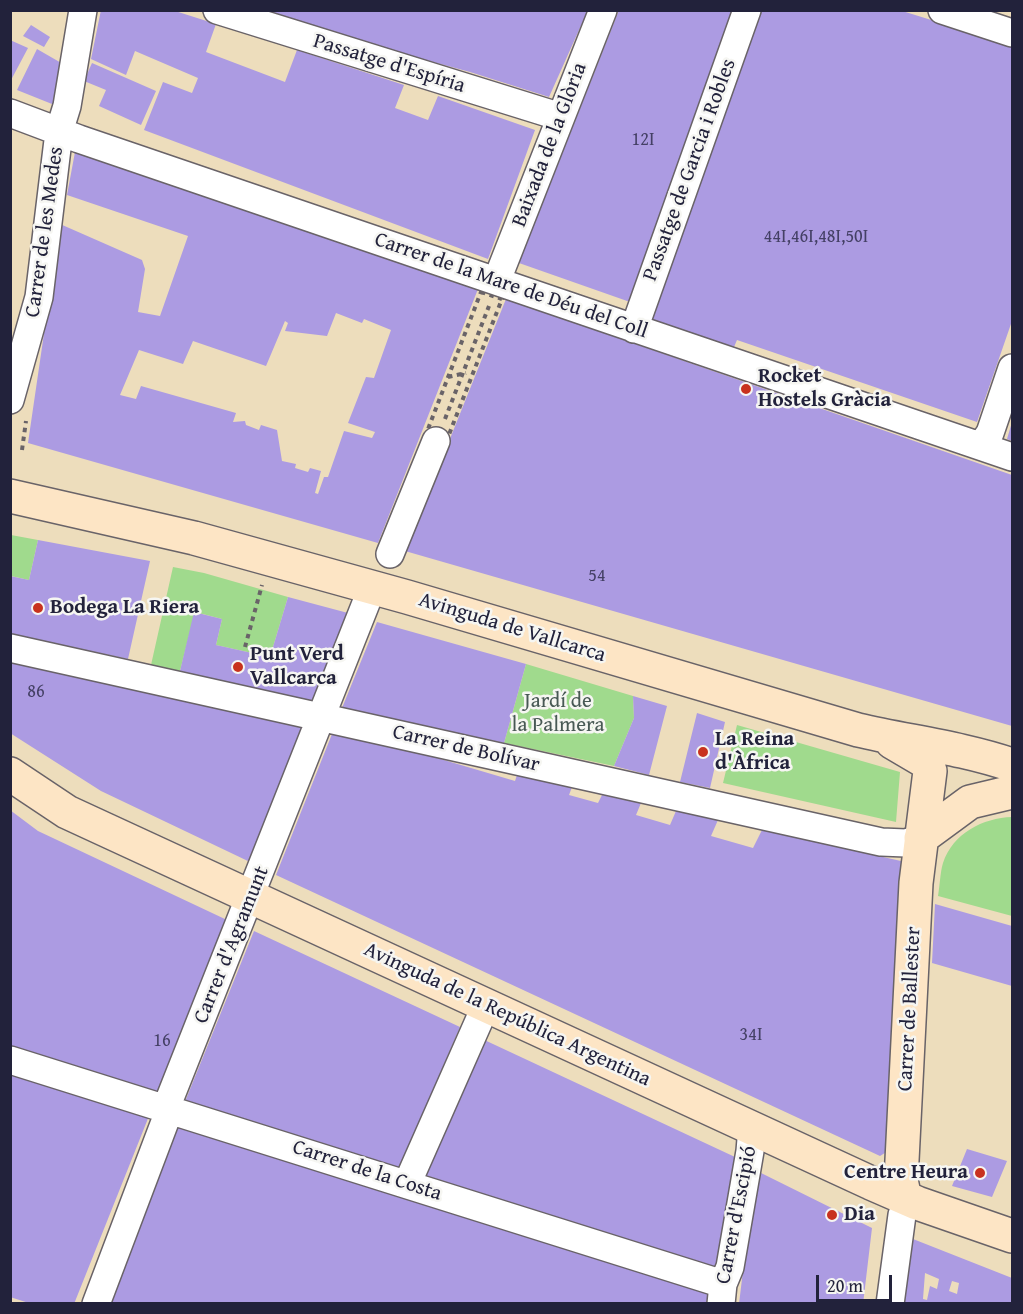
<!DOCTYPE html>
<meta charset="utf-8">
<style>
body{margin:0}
#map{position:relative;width:1023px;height:1314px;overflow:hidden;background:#edddbc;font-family:"Gentium Book Plus",serif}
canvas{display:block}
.frame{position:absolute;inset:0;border:12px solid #22223b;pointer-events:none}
.scale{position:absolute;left:816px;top:1275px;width:76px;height:27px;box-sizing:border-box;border:3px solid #22223b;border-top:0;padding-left:8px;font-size:18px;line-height:21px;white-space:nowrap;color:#22223b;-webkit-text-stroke:4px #f6f6f2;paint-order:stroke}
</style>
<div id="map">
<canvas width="1023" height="1314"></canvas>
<div class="frame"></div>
<div class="scale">20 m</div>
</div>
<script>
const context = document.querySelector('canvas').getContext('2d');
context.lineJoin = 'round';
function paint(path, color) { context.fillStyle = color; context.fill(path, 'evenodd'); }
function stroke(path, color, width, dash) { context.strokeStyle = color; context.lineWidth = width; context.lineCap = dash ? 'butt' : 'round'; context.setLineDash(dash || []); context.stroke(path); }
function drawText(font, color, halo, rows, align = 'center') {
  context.font = font + ' "Gentium Book Plus",serif'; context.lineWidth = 5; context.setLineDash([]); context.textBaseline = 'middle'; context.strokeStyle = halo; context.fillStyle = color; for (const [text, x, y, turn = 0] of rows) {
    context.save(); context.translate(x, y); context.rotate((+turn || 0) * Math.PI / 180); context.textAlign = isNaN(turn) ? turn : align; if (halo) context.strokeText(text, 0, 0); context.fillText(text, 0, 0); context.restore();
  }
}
paint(new Path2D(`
 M11 535 38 540 29 580 11 576Z
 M173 567 204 573 288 597 270 657 216 645 222 619 195 612 180 671 151 665Z
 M526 664 633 696 634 718 614 766 504 743Z
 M737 725 900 772 896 822 723 783Z
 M1012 817V916L938 896C940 885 940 873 943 863 953 833 983 818 1012 817Z`), '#a0da8d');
paint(new Path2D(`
 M101 10H172L216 24 206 52 285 82 297 50 404 85 395 108 428 120 438 96 535 130 488 259 144 130 163 82 192 93 198 78 135 51 126 75 91 59Z
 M260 10H588L549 97 470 72 352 40Z
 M619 10H734L630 302 519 263Z
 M756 10H899L1012 45V321L977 422 737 340 734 347 647 318Z
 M31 25 50 37 44 47 23 36Z
 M10 40 28 48 10 82Z
 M37 49 63 64 57 106 17 90Z
 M92 63 156 91 141 125 99 106 106 90 84 81Z
 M75 152 478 289 378 543 28 443 60 224 142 260 145 269 138 312 160 316 188 236 67 195ZM336 313 362 323 364 319 391 330 374 378 366 377 348 423 375 432 372 438 344 431 328 477H324L318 494 315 493 321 471 310 468 308 472 295 468 296 464 282 461 277 430 261 425 259 430 246 425 245 421 233 422 236 413 141 386 136 399 120 395 139 350 183 364 193 341 266 366 285 321 288 323 285 331 327 336Z
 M506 299 1012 475V726L405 551Z
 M1012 422V441L1007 439Z
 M38 540 150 561 128 659 10 634V576L29 580Z
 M288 597 348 613 314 702 180 671 194 612 222 619 216 645 270 657Z
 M377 622 526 664 504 743 342 708Z
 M10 662 304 727 250 862 101 791 10 733Z
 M633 696 667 706 649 775 614 766 634 718Z
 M697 713 725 722 710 788 680 782Z
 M332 734 427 755 515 781 517 775 572 787 569 795 598 803 602 795 641 803 636 815 670 825 676 811 718 820 711 836 753 848 762 830 901 861 888 1151 880 1156 276 875Z
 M10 810 38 831 227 920 157 1095 10 1052Z
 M935 904 1012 926V986L932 963Z
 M254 931 460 1027 398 1171 184 1104Z
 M478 1037 735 1157 737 1162 721 1275 417 1179Z
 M10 1074 149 1116 74 1304H32L10 1297Z
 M178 1126 708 1294 706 1304H111Z
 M967 1149 1007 1161 992 1197 952 1186Z
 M755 1170 872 1228 863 1304H739Z
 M913 1239 1012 1278V1304H899L908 1243ZM925 1273 939 1279 937 1289 930 1286 927 1300 923 1299ZM952 1281 959 1283 957 1294 949 1291Z`), '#ac9be2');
const street = new Path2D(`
 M217 10 561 117
 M942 10 1012 33
 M10 113 79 139 1012 457
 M497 280 603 10
 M634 329 747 10
 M10 400 39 297 59 132 67 106 83 10
 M981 446 990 433 1012 368
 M390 554 436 441
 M10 648 881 842 906 843 921 838
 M10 1060 723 1284
 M407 1184 486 1005
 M96 1304 169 1111 170 1098 372 588
 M721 1304 723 1284 730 1267 750 1151 752 1127
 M890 1304 902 1215 909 1199`);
const secondary = new Path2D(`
 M10 496 194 538 407 597 858 730C910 742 962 748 1012 765
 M892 742 926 762 930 771 916 883 901 1180 904 1194 909 1199
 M10 774 67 812 871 1183 917 1203 1012 1236
 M921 838 970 802 1012 792`);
stroke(street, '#696368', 30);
stroke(secondary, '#696368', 36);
stroke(new Path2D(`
 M481 292 502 299 448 437 436 441 428 429Z
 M448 377 466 373
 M445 419 489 306
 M22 450 26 421
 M245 647 262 585`), '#696368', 4, [4.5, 4.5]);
stroke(street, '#fff', 27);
stroke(secondary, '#fde5c5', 33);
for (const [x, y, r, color] of [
 [746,389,6,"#c8321e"],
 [38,608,6,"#c8321e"],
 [238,667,6,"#c8321e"],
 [703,752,6,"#c8321e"],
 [980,1173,6,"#c8321e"],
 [832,1215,6,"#c8321e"]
]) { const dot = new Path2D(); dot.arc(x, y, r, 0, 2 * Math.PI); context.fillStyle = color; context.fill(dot); stroke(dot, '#f6f6f2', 2); }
drawText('18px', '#444065', null, [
 ["12I",643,140],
 ["44I,46I,48I,50I",816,237],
 ["54",597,576],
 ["86",36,692],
 ["34I",751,1035],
 ["16",162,1041]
]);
drawText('21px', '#22223b', '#f6f6f2', [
 ["Passatge d'Espíria",389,64,17],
 ["Baixada de la Glòria",550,145,-69],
 ["Passatge de Garcia i Robles",690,170,-70],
 ["Carrer de les Medes",45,232,-82],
 ["Carrer de la Mare de Déu del Coll",511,286,19],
 ["Avinguda de Vallcarca",512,628,17],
 ["Carrer de Bolívar",466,749,13],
 ["Carrer d'Agramunt",232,945,-68],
 ["Carrer de Ballester",910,1009,-87],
 ["Avinguda de la República Argentina",507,1015,25],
 ["Carrer de la Costa",367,1171,18],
 ["Carrer d'Escipió",737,1215,-79]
]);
drawText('bold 21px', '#22223b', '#f6f6f2', [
 ["Rocket",758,377],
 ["Hostels Gràcia",758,401],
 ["Bodega La Riera",50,608],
 ["Punt Verd",250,655],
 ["Vallcarca",250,679],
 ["La Reina",715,740],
 ["d'Àfrica",715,764],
 ["Centre Heura",968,1173,"right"],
 ["Dia",844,1215]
], 'left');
drawText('21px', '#485954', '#f6f6f2', [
 ["Jardí de",558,702],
 ["la Palmera",558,726]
]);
</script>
